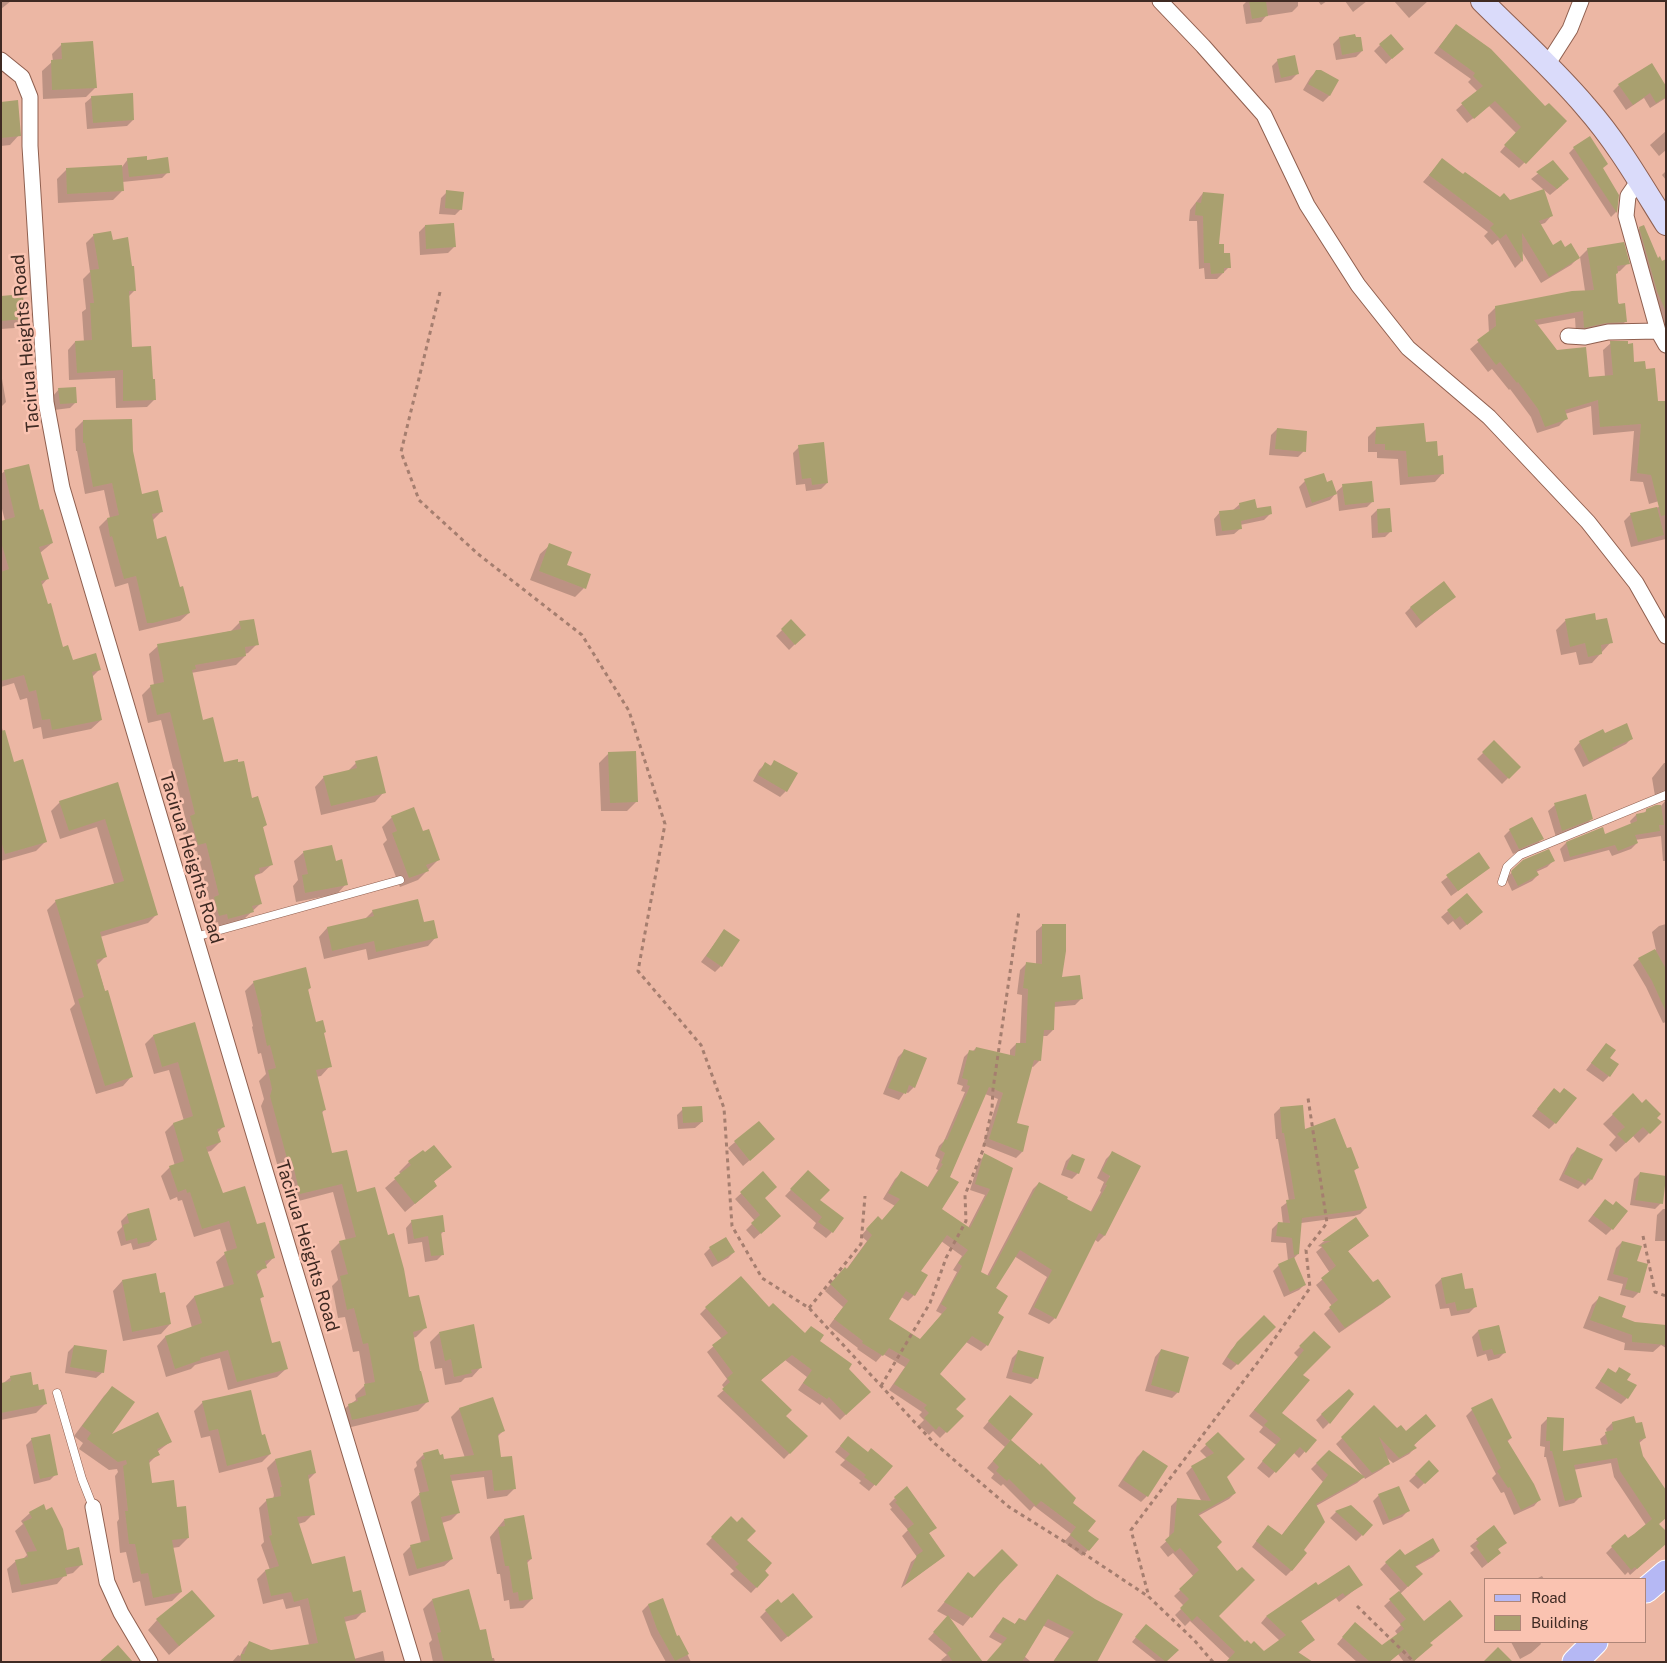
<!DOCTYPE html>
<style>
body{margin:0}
#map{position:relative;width:1667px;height:1663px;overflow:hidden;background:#ecb7a4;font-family:"Public Sans",sans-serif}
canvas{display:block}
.frame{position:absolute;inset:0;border:2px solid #3f2a23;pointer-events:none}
.legend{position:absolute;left:1484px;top:1578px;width:162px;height:65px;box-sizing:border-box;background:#fac3b1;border:1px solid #af8678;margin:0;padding:6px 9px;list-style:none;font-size:15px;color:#3f2a23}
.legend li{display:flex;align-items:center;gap:10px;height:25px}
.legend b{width:25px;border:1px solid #af8678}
</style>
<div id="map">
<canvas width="1667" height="1663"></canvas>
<div class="frame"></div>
<ul class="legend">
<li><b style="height:6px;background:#b5b8f4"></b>Road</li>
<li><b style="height:14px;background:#a9a06f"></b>Building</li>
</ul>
</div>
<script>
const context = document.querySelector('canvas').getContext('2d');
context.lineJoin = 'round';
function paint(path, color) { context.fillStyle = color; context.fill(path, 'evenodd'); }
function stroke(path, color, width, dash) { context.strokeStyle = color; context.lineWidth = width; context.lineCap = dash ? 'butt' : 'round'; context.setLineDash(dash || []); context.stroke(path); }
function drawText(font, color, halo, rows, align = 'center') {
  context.font = font + ' "Public Sans",sans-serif'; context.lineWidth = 5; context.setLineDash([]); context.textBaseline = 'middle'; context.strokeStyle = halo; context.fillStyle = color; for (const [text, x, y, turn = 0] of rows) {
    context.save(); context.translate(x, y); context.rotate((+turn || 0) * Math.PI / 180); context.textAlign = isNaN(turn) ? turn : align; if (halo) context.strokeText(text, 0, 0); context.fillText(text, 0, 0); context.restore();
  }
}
paint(new Path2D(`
 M1 1H11L1 9Z
 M1247 1H1298V6L1292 12 1266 16 1261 22 1246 24 1243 5Z
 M1318 1H1327L1321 5Z
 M1345 1H1367L1353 12Z
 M1394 1H1428L1409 18Z
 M1456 25 1545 108 1566 121 1519 168 1500 152 1516 133 1489 106 1467 123 1456 110 1477 91 1468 82 1471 79 1434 53Z
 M1354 35 1362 51 1356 57 1336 60 1333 44 1339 38Z
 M62 44 95 88 86 97 43 99 42 71 53 61 52 54Z
 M1380 45 1402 49 1386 64 1374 51Z
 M1278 60 1297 74 1291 80 1275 83 1272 66Z
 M1316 71 1337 81 1329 96 1323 102 1303 90 1310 78Z
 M1619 85 1666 88V98L1650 108 1644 98 1626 110 1613 91Z
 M92 97 133 120 127 126 87 129 85 103Z
 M1 103 19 135 10 145 1 146Z
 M1666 131V150L1659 156 1650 145Z
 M1574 148 1602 169 1617 195 1616 212 1611 217 1569 153Z
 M128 159 146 161 168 172 162 178 122 182V191L113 200 58 203 57 179 66 170 122 167Z
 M1442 160 1500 199 1552 215 1545 223 1539 225 1553 247 1565 248 1578 258 1571 265 1541 283 1521 250 1522 261 1515 268 1498 240 1492 245 1484 236 1488 232 1423 182Z
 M1553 162 1562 185 1550 195 1531 179Z
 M1666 171V180L1662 175Z
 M447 192 461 209 455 215 439 214 441 198Z
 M1203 193 1217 245 1229 267 1217 279H1205L1204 268 1199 269 1197 221H1189L1190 210Z
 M425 226 454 247 448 253 420 255 419 232Z
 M1640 228 1657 259 1662 262 1666 261V336L1632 236Z
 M94 235 112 241 135 290 128 297 131 348 155 399 147 407 116 408 115 378 69 380 68 350 75 342H84L82 312 86 309 83 279 90 272 86 243Z
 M1588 249 1628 263 1620 271 1617 272 1615 275 1617 302 1625 322 1618 329 1576 334 1575 318 1537 325 1556 352 1588 379 1605 377 1603 350 1611 343 1633 363 1666 499 1649 504 1643 482 1630 481 1634 431 1593 435 1591 406 1565 414 1567 418 1559 426 1537 433 1531 417 1510 389 1509 390 1492 369 1488 372 1470 349 1489 333 1488 315 1496 307 1585 291 1580 257Z
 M1 297 24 318 15 328 1 329Z
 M1 373 6 402 1 407Z
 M59 389 76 402 70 408 54 410 53 396Z
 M83 421 132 451 141 495 161 512 152 521 156 540 179 589 189 613 180 621 139 631 128 583 115 587 99 527 107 519 110 518 104 490 85 494 77 451H76L75 429Z
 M1277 429 1304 451 1298 457 1269 455 1271 435Z
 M1376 429 1425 444 1437 457 1443 473 1435 482 1400 485 1398 459 1377 458V452H1368V437Z
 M799 447 827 483 821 489 806 491 805 484 796 485 793 453Z
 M5 471 39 512 52 543 40 553 48 578 41 586 62 649 72 661 100 669 92 677 101 720 91 729 43 739 41 727 33 729 27 698 20 700 14 683 1 687V523L5 521 1 505V474Z
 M1305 481 1326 483 1335 493 1343 486 1373 501 1367 507 1339 511 1337 492 1330 500 1306 508 1299 487Z
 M1240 504 1270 514 1264 520 1240 525 1241 528 1234 534 1216 536 1214 519 1220 512 1233 510Z
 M1663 506 1666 508V539L1631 547 1624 521 1631 514Z
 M1377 510 1391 531 1385 537 1372 538 1371 516Z
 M550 545 565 566 584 588 575 597 530 580 540 554Z
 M1454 597 1416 628 1405 613 1411 607Z
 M791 621 804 635 789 650 776 636Z
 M1565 621H1595L1611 642 1592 663 1579 665 1576 652 1561 655 1556 630Z
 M240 622 257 644 248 653 245 654V656L236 665 191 673 202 721 223 764 251 799 265 825 262 828 271 865 262 873 256 875 254 878 260 904 243 920 219 927 218 922 210 925 206 907 210 902 197 851 189 853 181 826 186 821 161 720 148 723 142 695 151 686 154 685 149 654 158 646 231 631Z
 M1 725 13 763 46 841 36 851 1 861Z
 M1604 734 1632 738 1626 744 1583 767 1574 749 1580 742Z
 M1494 742 1519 767 1502 784 1477 759Z
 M609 753 637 801 627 811H601L599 763Z
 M775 762 786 791 780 797 753 781 759 770 765 764 770 766Z
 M356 763 384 792 375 802 321 815 315 787 324 777 347 772Z
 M1664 763H1666V800L1661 795 1655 796 1652 778Z
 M117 784 157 914 148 923 100 937 106 956 97 965 131 1077 123 1086 96 1094 70 1009 75 1004 47 910 56 901 114 884 97 827 60 839 51 811 60 802Z
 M1666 800V861H1663L1661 836 1635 840 1637 843 1631 849 1612 856 1609 850 1564 862 1560 849 1566 843 1604 836 1631 824 1630 821 1636 815 1643 814 1647 810 1661 806Z
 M1555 805 1592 818 1586 825 1556 837 1548 811Z
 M392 817 422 833 439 859 418 880 400 887 383 844 387 840 382 827Z
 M1532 819 1542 839 1536 845 1513 854 1504 836 1510 830Z
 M304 852 335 862 346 884 337 894 296 902 293 886 298 880 294 861Z
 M1478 854 1489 868 1451 896 1441 882Z
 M1524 861H1553L1547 867 1536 872 1538 875 1532 881 1512 891 1506 878Z
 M1467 895 1475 918 1460 930 1453 921 1448 925 1441 917Z
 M373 911 423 924 436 937 428 946 368 960 366 949 324 959 319 937 327 928 365 919Z
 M1666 924V1022L1663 1023 1646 987 1633 965 1639 959 1656 950 1652 932 1659 926Z
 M1043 925 1061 978 1081 999 1075 1005 1054 1007 1053 1030 1047 1036H1042L1040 1060 1033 1067 1031 1066 1016 1124 1027 1127 1022 1152 1016 1158 983 1145 998 1099 985 1094 949 1178 941 1210 968 1228 985 1195 970 1190 979 1161 985 1155 1012 1169 980 1273 987 1276 1033 1189 1039 1183 1090 1213 1101 1192 1100 1191 1104 1182 1097 1178 1106 1159 1112 1153 1104 1236 1098 1242 1094 1239 1055 1318 1049 1324 1028 1314 1047 1277 1014 1256 994 1289 996 1314 987 1345 981 1351 966 1342 938 1374 955 1409 962 1416 940 1438 933 1431 929 1435 919 1425 924 1420 919 1415 922 1412 889 1390 905 1367 883 1354 876 1362 857 1349 858 1348 829 1326 843 1307 825 1291 839 1274 846 1270 867 1241 861 1236 872 1223 882 1221 895 1206 883 1199 895 1179 901 1173 927 1188 938 1170 936 1169 940 1159 935 1156 939 1146 944 1141 965 1092 961 1091 963 1086 957 1084 964 1057 970 1051 972 1052 976 1048 1010 1056V1050L1016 1044H1020L1022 995 1017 994 1020 970 1026 964 1036 965V931ZM941 1241 962 1256 953 1270 957 1272 936 1311 942 1314 920 1340 887 1319 901 1297 908 1301 914 1295 919 1271Z
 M724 931 721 966 715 972 701 962Z
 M254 982 310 988 307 991 315 1023 323 1033 330 1066 321 1076 316 1077 325 1109 321 1114 331 1155 387 1236 408 1298 425 1328 416 1337 413 1338 419 1372 428 1401 418 1411 343 1429 339 1414 349 1405 356 1400 355 1395 365 1385 359 1351 353 1352 345 1317 338 1318 332 1286 338 1280 331 1251 340 1242 346 1241 333 1192 291 1203 282 1170 279 1171 261 1106 264 1099 259 1081 266 1074 261 1053 258 1054 252 1027 253 1026 245 991Z
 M194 1024 224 1126 217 1133 220 1142 211 1151 207 1152 222 1195 256 1225 274 1257 256 1276 262 1297 259 1300 272 1345 286 1369 277 1377 228 1390 220 1358 195 1365 191 1369 166 1377 157 1346 165 1337 192 1328 186 1306 194 1297 224 1288 216 1262 227 1252 220 1229 194 1237 182 1200 178 1201 177 1197 170 1200 161 1176 170 1167 175 1166 165 1132 173 1124 184 1121 169 1070 154 1074 145 1044 153 1036Z
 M1606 1044 1608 1058 1609 1076 1603 1082 1586 1070Z
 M904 1051 914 1087 908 1093 905 1092 899 1100 883 1094 898 1057Z
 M1633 1095 1660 1122 1639 1143 1633 1136 1616 1152 1609 1145 1616 1137 1603 1124Z
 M1548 1096 1555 1123 1549 1129 1532 1116Z
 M1280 1108 1304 1131 1346 1150 1357 1168 1353 1172 1366 1208 1360 1214 1354 1216 1301 1223 1298 1254 1293 1259 1305 1284 1299 1290 1284 1297 1273 1271 1279 1265 1288 1261 1286 1243 1271 1242 1272 1229 1278 1223 1283 1224 1281 1207 1289 1201 1278 1139H1276L1274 1114Z
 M683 1109 702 1122 695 1128 678 1129 677 1115Z
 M759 1122 767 1145 743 1166 728 1148Z
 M1577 1149 1591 1180 1585 1186 1583 1184 1578 1189 1559 1180 1571 1155Z
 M422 1152 450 1167 433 1182 436 1186 405 1212 385 1188 401 1174 399 1172 409 1162Z
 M1072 1155 1078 1173 1072 1179 1061 1175 1066 1161Z
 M763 1173V1199L773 1222 754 1239 746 1230 755 1221 735 1199Z
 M1640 1173 1661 1203 1655 1209 1630 1205 1634 1179Z
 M802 1178 819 1201 832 1232 826 1238 813 1228 816 1223 785 1196Z
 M1599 1207 1612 1229 1606 1235 1588 1221Z
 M1663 1209H1666V1241H1655L1657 1215Z
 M148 1210 156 1240 149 1246 133 1250 131 1243 121 1246 117 1232 122 1227 121 1221 127 1215Z
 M1355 1219 1368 1236 1347 1252 1373 1284 1389 1297 1383 1303 1339 1333 1324 1314 1332 1306 1316 1285 1330 1273 1316 1252 1322 1247 1318 1246 1323 1242Z
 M412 1221 444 1231 440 1235 443 1254 437 1260 425 1262 422 1242 408 1244 406 1228Z
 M1622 1242 1636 1262 1639 1292 1633 1298 1620 1295 1623 1284 1607 1280 1616 1248Z
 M710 1248 734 1252 728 1258 712 1267 704 1254Z
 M1441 1279 1464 1291 1475 1307 1469 1313 1451 1316 1449 1308 1440 1309 1435 1285Z
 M122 1281 159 1295 170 1324 161 1334 123 1341 113 1291Z
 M1600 1297 1620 1318 1635 1323 1666 1326V1348L1661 1345 1653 1352 1624 1350 1625 1343 1583 1328 1592 1305Z
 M706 1308 769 1309 805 1334 818 1341 869 1392 840 1420 822 1402 820 1405 798 1390 807 1377 785 1360 760 1381 784 1416 806 1436 784 1459 717 1396 725 1389 722 1385 727 1379 707 1352 722 1339 700 1314Z
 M1264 1317 1275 1327 1231 1370 1222 1364 1231 1350Z
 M1499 1326 1505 1352 1499 1358 1488 1361 1486 1354 1477 1357 1472 1337 1478 1331Z
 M439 1333 481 1367 472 1377 465 1378 461 1382 445 1385 442 1368 435 1369 430 1342Z
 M1314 1333 1301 1375 1280 1413 1315 1440 1299 1458 1293 1452 1269 1478 1257 1468 1276 1445 1259 1432 1263 1427 1249 1416 1298 1357 1294 1353Z
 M74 1346 103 1372 96 1378 65 1373 68 1352Z
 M1161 1350 1178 1392 1172 1398 1145 1391 1155 1357Z
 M1018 1352 1037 1378 1031 1384 1006 1378 1012 1358Z
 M1620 1368 1625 1380 1627 1398 1621 1404 1595 1388 1608 1370 1614 1374Z
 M11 1377 32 1387 38 1391 45 1404 36 1413 1 1420V1385Z
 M113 1387 108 1437 170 1442 157 1452 158 1454 148 1464 151 1484 176 1508 188 1538 179 1547 172 1548 181 1592 172 1601 145 1606 140 1581 133 1583 126 1552 120 1553 117 1522 119 1519 115 1476 118 1472 117 1469 109 1470 79 1449 83 1443 74 1436 104 1396Z
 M1352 1394 1329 1423 1323 1429 1316 1420 1322 1414Z
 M493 1399 503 1431 497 1437 499 1459 515 1488 507 1496 487 1499 484 1477 451 1481 458 1513 451 1520 442 1523 452 1559 444 1566 409 1576 403 1554 411 1546 421 1543 411 1502 420 1494 414 1469 417 1466 416 1462 424 1454 443 1461 465 1458 451 1417 459 1409Z
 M1491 1400 1511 1438 1507 1442 1540 1499 1534 1506 1514 1515 1504 1492 1501 1493 1492 1478 1496 1474 1466 1416 1472 1410Z
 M203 1402 261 1436 270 1454 262 1462 219 1473 210 1436 201 1438 194 1411Z
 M1005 1402 1031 1414 1009 1440 1039 1466 1087 1531 1088 1550 1082 1556 1064 1542 1071 1534 1034 1506 1030 1511 1003 1484 1001 1486 991 1478 994 1474 987 1468 1005 1447 983 1428Z
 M1374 1407 1397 1430 1406 1433 1428 1432 1413 1446 1415 1448 1409 1454 1393 1463 1385 1456 1388 1463 1382 1469 1365 1479 1364 1477 1357 1483 1316 1506 1302 1550 1292 1570 1286 1576 1252 1547 1263 1532 1281 1536 1323 1482 1311 1469 1329 1451 1364 1477 1336 1444Z
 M1547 1419 1561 1453 1602 1446 1600 1439 1607 1433 1606 1429 1612 1423 1645 1438 1638 1444 1658 1524 1666 1543 1630 1575 1628 1572 1625 1575 1606 1553 1612 1547 1628 1539 1646 1525 1614 1477 1611 1463 1573 1470 1580 1497 1574 1503 1559 1507 1546 1457H1544L1545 1447 1540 1446 1541 1425Z
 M1218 1434 1225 1476 1235 1493 1229 1499 1198 1516 1215 1548 1217 1616 1245 1643 1264 1653 1280 1641 1261 1623 1266 1617 1316 1584 1318 1587 1361 1585 1339 1602 1336 1598 1300 1622 1313 1640 1298 1653 1230 1659 1190 1621 1185 1626 1175 1615 1184 1606 1174 1596 1194 1577 1173 1553 1168 1557 1160 1547 1169 1539 1171 1506 1177 1500 1202 1502 1186 1473 1192 1467 1207 1458 1200 1451Z
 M848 1437 868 1453 891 1466 869 1491 859 1483 861 1481 840 1465 845 1460 835 1452Z
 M32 1439 56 1474 50 1480 34 1484 26 1445Z
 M1143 1451 1147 1496 1141 1502 1118 1486 1137 1457Z
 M275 1460 315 1473 308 1480 313 1514 305 1522 298 1524 312 1565 352 1593 364 1611 356 1619 344 1622 354 1659 383 1651 385 1662H275L309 1645 300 1606 286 1609 283 1599 263 1604 257 1579 265 1571 270 1570 261 1545 264 1542 259 1508 267 1500 273 1499 274 1495 267 1468Z
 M1429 1462 1437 1471 1418 1489 1409 1481Z
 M1379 1495 1408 1511 1402 1517 1383 1525 1373 1501Z
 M895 1498 935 1528 928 1534 944 1556 901 1588 911 1562 917 1557 902 1536 908 1530 890 1509 892 1508 889 1504Z
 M1351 1506 1362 1535 1356 1541 1330 1518 1336 1512Z
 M30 1513 66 1552 81 1565 73 1573 65 1575 57 1584 12 1593 7 1569 16 1561 22 1560 27 1555 15 1531 23 1524 21 1521Z
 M731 1518 768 1575 751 1593 730 1574 734 1571 706 1544Z
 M504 1520 531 1559 527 1563 532 1599 523 1608 510 1609 509 1600 504 1601 500 1574H497L490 1537Z
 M1494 1527 1505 1542 1497 1550 1493 1559 1482 1568 1470 1553 1474 1550 1470 1546Z
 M1439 1551 1433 1557 1415 1567V1580L1400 1594 1429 1643 1425 1651 1413 1662H1404L1398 1654 1389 1662H1357L1337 1644 1350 1629 1382 1646 1398 1635 1395 1631 1401 1625 1384 1606 1400 1591 1380 1569 1386 1563 1405 1556Z
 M968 1574 974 1578 998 1584 963 1626 948 1617 981 1662H943L941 1660 947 1655 928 1639 948 1617 937 1611Z
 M1058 1576 1095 1662H1053L1069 1638 1042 1625 1024 1656 1031 1662H992L1002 1644 989 1637 997 1625 1003 1619 1014 1625 1019 1619 1024 1622 1052 1582Z
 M1542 1576 1544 1579H1536Z
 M432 1600 479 1631 491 1658H494L495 1662H433L429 1643 432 1640 423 1609Z
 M662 1600 677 1638 679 1637 691 1662H666L651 1635 642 1611 648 1605Z
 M766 1611 805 1622 781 1642 760 1617Z
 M213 1616 169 1655 148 1630 157 1620Z
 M1142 1630 1177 1650 1165 1662H1154L1156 1661 1132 1642Z
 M250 1642 266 1662H232L238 1655 240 1656 244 1648Z
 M1511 1642H1540L1541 1644 1531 1653 1520 1659Z`), '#0003');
paint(new Path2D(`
 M1249 1H1266L1268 16 1252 19Z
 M1456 24 1491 49 1545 106 1549 103 1567 121 1526 164 1504 145 1521 127 1495 101 1474 119 1461 103 1483 86 1473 76 1475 73 1439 47Z
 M1355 34 1356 37H1361L1363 51 1342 55 1339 37Z
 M1391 34 1404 49 1392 59 1379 44Z
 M93 41 97 88 52 90 51 60 62 59 61 43Z
 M1295 55 1299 74 1281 78 1277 59Z
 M1652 63 1666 86V97L1656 103 1650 93 1633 105 1618 84Z
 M1316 70H1321L1339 80 1330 96 1308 84Z
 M133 93 134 120 93 123 91 96Z
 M18 100 21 136 1 138V102Z
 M1590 136 1608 164 1603 168 1619 195 1617 213 1573 147Z
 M147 156V160L168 157 170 173 129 177 127 158Z
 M1442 158 1463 174 1465 172 1500 197 1504 193 1510 200 1544 189 1553 216 1539 221 1553 245 1561 240 1565 247 1571 243 1580 258 1549 277 1522 233 1523 262 1506 234 1500 239 1490 228 1494 224 1429 175Z
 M1553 160 1569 179 1557 189 1536 172Z
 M122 165 124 191 67 194 66 168Z
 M446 190 464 192 462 210 445 208Z
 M1203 192 1224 194 1219 244H1224V253H1230L1231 268H1224V273L1211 274 1210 263H1204L1203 216 1195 215 1196 202 1201 203Z
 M454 223 456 247 426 249 425 225Z
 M1644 225 1658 258 1660 256 1662 261 1666 259V312L1657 291 1639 227Z
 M111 231 113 240 128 237 132 266H134L136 291H129L132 347 151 346 153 379H155L156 400 123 401V370L77 373 75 341 92 340 90 303H94L90 270 99 269 93 234Z
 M1624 242 1630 264 1617 266 1618 273 1616 274 1618 302 1619 304 1625 303 1627 322 1606 323 1584 328 1583 311 1534 320 1557 350 1586 347 1589 377 1613 375 1610 341H1628V344L1633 343 1634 362 1645 361 1646 369 1655 368 1658 401H1666V515L1661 516 1651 475 1637 473 1641 424 1600 427 1598 400 1565 410 1568 419 1545 427 1538 409 1518 382 1517 383 1500 362 1496 365 1477 340 1496 326 1495 306 1572 291 1594 290 1587 248Z
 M23 294 25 319 1 321V296Z
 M76 387 77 403 60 404 58 388Z
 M132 419 133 451 142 494 158 490 163 512 152 514 157 539 166 536 180 587 183 586 190 613 153 623H147L136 576 124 579 112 536 110 537 107 518 119 515 112 483 93 487 85 443H83V420Z
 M1424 423 1426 442 1437 441 1438 456 1443 455 1444 474 1408 477 1406 451 1385 450V444H1375L1376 427Z
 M1277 428 1307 431 1306 452 1275 449Z
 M824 442 828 483 812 485 811 478 802 479 798 445Z
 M29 464 40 510 43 509 53 543 39 547 49 579 41 581 48 604 51 603 63 647 68 645 73 660 96 653 101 670 92 672 102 720 52 730 50 719 42 720 36 690 29 692 24 675 1 681V572L9 569 1 542V521L15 517 4 470Z
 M1324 473 1327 482 1332 480 1337 494 1312 503 1304 479Z
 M1372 481 1374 502 1345 505 1342 484Z
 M1255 499 1257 508 1271 506 1272 514 1241 521 1242 529 1222 531 1219 511 1240 509 1239 503Z
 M1657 507 1664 535 1638 542 1630 513Z
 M1390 508 1392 532 1378 533 1377 509Z
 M549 543 572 552 567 565 591 574 586 589 539 571Z
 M1444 581 1456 597 1422 622 1410 607Z
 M1595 613 1596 620 1607 618 1613 643 1601 645 1602 654 1588 657 1585 643 1570 647 1565 619Z
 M254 619 259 645 245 647 246 656 195 665 196 669 192 670 203 720 213 717 224 762 238 759V762L244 761 252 798 258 796 267 825 263 827 273 865 259 868 260 873 254 875 262 904 252 906 254 912 228 919 227 914 219 916 214 897 219 895 206 843 198 845 190 816 195 814 170 712 157 715 150 685 164 682 157 644 241 629 239 621Z
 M791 619 806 635 795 645 781 629Z
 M1627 723 1633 739 1612 748 1614 750 1589 762 1579 741 1603 729 1605 733Z
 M5 730 14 762 23 759 47 842 5 854 1 841V731Z
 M1494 740 1521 767 1509 779 1482 752Z
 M636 751 638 802 610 803 608 752Z
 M377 756 386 793 331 806 323 776 357 768 355 761Z
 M774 760 798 773 787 792 758 775 765 762 771 766Z
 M118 782 158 915 100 932 107 957 96 960 105 991 108 990 133 1077 105 1086 78 999 84 997 55 900 124 881 105 819 69 831 59 801Z
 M1586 794 1593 819 1562 831 1554 803Z
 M1656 805H1661L1664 825H1659L1660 831 1635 835 1638 843 1618 851 1615 845 1570 857 1566 842 1603 827 1605 834 1637 821 1636 814 1646 812V809Z
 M414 807 423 831 429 829 440 860 426 865 429 871 409 878 392 833 397 831 391 816Z
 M1532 817 1544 839 1519 849 1509 829Z
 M332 845 336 861 342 859 348 885 305 893 302 875 308 874 303 851Z
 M1549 849 1555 861 1536 870 1539 875 1518 886 1511 872 1512 870 1523 860Z
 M1479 852 1490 868 1458 891 1446 875Z
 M1467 893 1483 912 1467 925 1460 916 1455 920 1447 910Z
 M418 899 424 922 434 920 438 938 376 952 374 941 332 951 327 927 374 916 372 910Z
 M1042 924H1066V951L1062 977 1080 975 1083 999 1055 1002 1054 1030H1044L1041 1061 1034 1060 1017 1123 1029 1126 1023 1152 989 1139 1003 1093 989 1087 950 1177 959 1182 942 1209 970 1228 990 1189 975 1184 984 1153 1013 1168 981 1272 989 1276 1039 1182 1068 1197 1067 1199 1092 1212 1107 1185H1105L1110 1176 1102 1171 1112 1151 1141 1166 1105 1236 1099 1233 1056 1319 1034 1307 1052 1270 1020 1250 996 1288 1008 1296 998 1313 1004 1317 988 1346 972 1336 940 1374 966 1399 956 1409 964 1416 947 1433 939 1426 936 1430 924 1418 929 1413 924 1408 927 1405 894 1384 910 1360 889 1348 883 1356 862 1343 863 1341 834 1319 848 1301 830 1284 845 1267 847 1269 872 1235 866 1229 878 1216 882 1220 900 1199 888 1193 901 1171 928 1187 943 1164 941 1163 945 1153 940 1150 945 1139 947 1140 970 1086 967 1085 968 1080 962 1078 969 1050 975 1051 976 1047 1015 1056 1016 1043H1026L1028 989 1023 988 1026 962 1042 964ZM947 1235 968 1250 958 1263 962 1266 941 1304 947 1308 920 1339 889 1319 906 1291 915 1296 928 1275 921 1271Z
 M724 929 740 940 722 967 706 956Z
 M1655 949 1666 969V1012L1652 981 1638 958Z
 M306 967 311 988 308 989 316 1022 323 1020 326 1032 324 1033 332 1067 316 1070 326 1110 322 1111 332 1153 347 1150 357 1192 375 1187 388 1235 394 1233 404 1269 409 1297 419 1295 427 1328 413 1332 420 1371H421L429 1402 352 1420 348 1404 358 1401 357 1398 366 1395 364 1384 375 1382 368 1343 363 1344 354 1308 347 1310 340 1276 348 1274 339 1241 356 1237 342 1184 300 1194 292 1161 288 1162 270 1096 272 1089 268 1070 276 1068 270 1045 267 1046 261 1017 262 1016 253 981Z
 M195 1022 225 1127 217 1129 221 1142 206 1147 223 1193 245 1186 257 1224 265 1222 275 1258 265 1261 267 1268 256 1271 264 1297 260 1298 272 1343 280 1341 288 1369 237 1382 228 1350 200 1358 201 1360 175 1369 165 1336 202 1323 194 1296 234 1284 224 1252 237 1248 229 1221 202 1229 190 1192 187 1193 186 1189 178 1192 169 1166 184 1161 173 1123 193 1116 178 1062 162 1067 153 1035Z
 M1606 1043 1616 1050 1610 1058 1619 1064 1610 1077 1591 1063Z
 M904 1049 927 1058 915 1088 909 1085 906 1094 888 1088Z
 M1554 1088 1560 1093 1564 1088 1577 1098 1556 1124 1537 1109Z
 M1633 1093 1642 1103 1646 1099 1661 1114 1657 1118 1662 1122 1650 1134 1643 1127 1626 1143 1617 1134 1625 1127 1612 1114Z
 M1303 1105 1305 1129 1335 1118 1347 1148 1351 1147 1359 1168 1354 1170 1367 1208 1361 1210 1302 1218 1299 1254 1294 1255 1292 1238 1276 1236 1278 1222 1290 1223 1286 1200 1295 1199 1284 1133H1282L1280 1107Z
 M702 1106 703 1122 683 1123 682 1107Z
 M759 1121 775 1139 750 1161 734 1141Z
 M434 1145 452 1167 434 1181 437 1186 415 1204 394 1178 411 1165 408 1161 423 1150 425 1152Z
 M1577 1147 1603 1159 1592 1180 1588 1178 1585 1184 1564 1174Z
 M1072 1154 1085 1159 1079 1174 1066 1169Z
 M808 1170 830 1190 820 1200 844 1218 833 1233 818 1222 822 1217 790 1189Z
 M763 1171 777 1187 765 1198 781 1216 761 1234 751 1223 760 1215 740 1192Z
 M1640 1172 1666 1176 1663 1204 1635 1200Z
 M1605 1199 1613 1205 1616 1201 1628 1211 1613 1230 1593 1215Z
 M149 1208 157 1240 138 1244 137 1238 126 1241 123 1225 129 1223 127 1214Z
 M443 1215 445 1232H441L444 1255 431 1256 428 1236 414 1239 411 1220Z
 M1356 1217 1369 1236 1348 1251 1373 1282 1378 1279 1391 1297 1345 1328 1329 1307 1338 1300 1321 1278 1336 1266 1321 1245 1331 1241H1322Z
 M726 1237 735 1252 718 1262 709 1247Z
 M1622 1241 1642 1246 1637 1261 1648 1264 1640 1293 1625 1289 1628 1278 1613 1274Z
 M1294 1257 1306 1285 1290 1292 1278 1264Z
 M156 1273 160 1293 165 1292 171 1324 132 1332 122 1280Z
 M1462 1273 1465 1289 1473 1288 1477 1307 1457 1311 1455 1302 1446 1304 1441 1278Z
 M741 1276 769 1307 773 1303 805 1333 811 1326 824 1335 820 1341 852 1364 849 1369 871 1392 846 1415 829 1397 827 1399 803 1383 812 1370 792 1355 761 1380 792 1410 786 1416 808 1436 790 1454 722 1389 730 1382 727 1378 733 1373 712 1345 728 1333 705 1307Z
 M1599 1296 1626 1306 1622 1317 1635 1322 1666 1325V1345L1632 1342V1335L1590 1320Z
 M1264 1315 1276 1327 1238 1365 1227 1357 1237 1342Z
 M474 1324 482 1368 471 1370 472 1373 454 1377 451 1359 445 1361 439 1332Z
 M1499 1325 1506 1353 1494 1355 1492 1349 1483 1351 1478 1330Z
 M1314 1331 1331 1347 1303 1375 1310 1380 1282 1413 1317 1440 1306 1453 1300 1447 1276 1473 1262 1461 1281 1439 1264 1425 1268 1421 1254 1410 1304 1350 1299 1346Z
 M74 1345 107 1350 104 1373 70 1367Z
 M1161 1349 1189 1357 1179 1393 1151 1385Z
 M1018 1350 1044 1357 1038 1379 1012 1372Z
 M1619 1367 1631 1374 1627 1380 1637 1385 1628 1399 1600 1381 1608 1368 1616 1373Z
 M31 1372 33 1385 38 1384 39 1390 44 1389 47 1404 1 1413V1383L11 1381 10 1376Z
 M112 1386 135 1402 112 1434 158 1412 172 1442 157 1449 160 1455 149 1460 152 1483 174 1480 177 1507 186 1506 189 1538 172 1540 182 1592 153 1598 148 1573 141 1574 135 1544H129L125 1511H128L123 1466 127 1464 126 1460 118 1462 87 1439 91 1433 82 1426Z
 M1349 1389 1354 1394 1330 1424 1321 1414Z
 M251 1390 262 1435 265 1434 271 1454 227 1466 218 1429 209 1431 202 1401Z
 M1010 1395 1033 1414 1011 1440 1040 1465 1041 1463 1076 1498 1073 1503 1096 1521 1088 1531 1099 1539 1089 1551 1070 1535 1076 1527 1041 1501 1036 1506 1009 1479 1007 1481 996 1471 999 1467 993 1461 1010 1441 988 1421Z
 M493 1397 505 1431 498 1434 501 1457 512 1456 516 1489 494 1491 492 1470 450 1475 460 1513 441 1517 453 1559 417 1569 410 1545 430 1540 419 1493 429 1491 421 1460 425 1459 423 1453 438 1449 440 1455 443 1454 444 1459 474 1455 459 1408Z
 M1492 1398 1512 1438 1507 1440 1534 1484 1541 1500 1521 1510 1510 1487 1508 1488 1497 1471 1501 1468 1471 1408Z
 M1374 1405 1397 1428 1401 1425 1406 1431 1426 1414 1436 1426 1417 1442 1414 1445 1417 1448 1399 1458 1379 1437 1390 1464 1372 1473 1341 1437Z
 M1634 1416 1636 1423 1642 1422 1646 1438 1639 1440 1643 1456 1666 1490V1518L1659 1524 1666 1531V1544L1637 1569 1635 1567 1631 1570 1611 1546 1625 1534 1628 1538 1634 1534 1652 1519 1620 1471 1617 1458 1574 1465 1582 1497 1565 1501 1552 1451H1550V1441H1546L1547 1417 1564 1418 1563 1451 1608 1444 1605 1432 1613 1430 1612 1422Z
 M1218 1432 1245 1459 1227 1477 1236 1493 1198 1514 1222 1542 1217 1547 1237 1571 1242 1567 1255 1580 1219 1616 1245 1642 1247 1640 1251 1644 1254 1641 1264 1651 1286 1635 1266 1616 1316 1582 1318 1585 1349 1565 1363 1585 1345 1596 1343 1593 1301 1621 1315 1640 1298 1652 1313 1662H1226L1235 1652 1197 1616 1192 1621 1180 1608 1189 1599 1179 1589 1199 1570 1180 1548 1175 1552 1165 1540 1174 1532 1177 1498 1211 1501 1191 1466 1214 1453 1205 1444Z
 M50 1434 58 1475 40 1479 31 1438Z
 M848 1436 868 1452 871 1448 893 1466 876 1486 864 1477 866 1475 845 1459 850 1454 840 1446Z
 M311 1450 316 1473 308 1475 315 1515 297 1517 312 1564 345 1556 353 1592 361 1590 366 1612 344 1617 356 1662H241V1654H244L249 1641 271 1650 318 1643 308 1598 294 1602 291 1592 271 1596 265 1570 279 1566 269 1536 272 1535 266 1499 281 1496 280 1487H282L275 1459Z
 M1143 1450 1168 1466 1148 1497 1123 1480Z
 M1329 1450 1365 1477 1316 1504 1325 1522 1304 1550 1307 1553 1292 1571 1256 1541 1268 1525 1282 1535 1328 1475 1316 1463Z
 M1429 1460 1439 1471 1425 1484 1415 1474Z
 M907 1486 937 1528 929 1533 945 1556 905 1585 917 1555 923 1551 907 1529 914 1524 895 1502 897 1501 894 1497Z
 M1399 1486 1410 1511 1389 1520 1378 1494Z
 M44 1504 46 1510 52 1507 63 1529 67 1550 79 1547 83 1565 65 1568 67 1576 21 1585 15 1560 28 1557 27 1552 37 1551 23 1522 32 1518 29 1512Z
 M1351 1505 1373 1525 1363 1536 1335 1511Z
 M524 1515 532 1559 527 1560 533 1599 519 1601 518 1592 513 1593 509 1566H505L498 1527 505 1526 504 1519Z
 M731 1516 737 1522 742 1517 756 1531 747 1540 772 1563 765 1571 769 1575 757 1588 735 1567 739 1564 711 1537Z
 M1494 1525 1507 1543 1498 1549 1501 1553 1488 1563 1476 1546 1479 1543 1476 1539Z
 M1433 1538 1440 1551 1415 1566 1423 1574 1408 1587 1385 1562 1400 1549 1405 1555Z
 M1002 1549 1018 1565 999 1585 972 1618 944 1602 968 1572 974 1577Z
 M1057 1574 1095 1599 1123 1614 1097 1662H1053L1074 1632 1048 1619 1022 1662H986L1007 1638 994 1631 1003 1617 1015 1624 1019 1618 1026 1621Z
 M469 1589 480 1630 486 1629 493 1662H444L437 1633 441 1632 432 1599Z
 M192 1590 215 1616 179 1646 156 1619Z
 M1399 1591 1424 1621 1450 1600 1463 1616 1430 1643 1433 1645 1414 1661 1405 1649 1389 1662H1370L1342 1637 1355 1622 1382 1645 1404 1629 1400 1624 1406 1619 1389 1599Z
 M793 1593 813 1617 788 1637 765 1610 778 1599 781 1603Z
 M663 1598 677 1636 679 1635 689 1654 675 1661 657 1629 648 1604Z
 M948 1615 961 1633 983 1662H953L947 1653 952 1649 933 1632Z
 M1146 1624 1179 1650 1166 1662 1135 1637Z
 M118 1645 133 1662H99Z
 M1498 1647 1513 1662H1483Z`), '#a9a06f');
const service = new Path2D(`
 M1502 882 1507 867 1520 855 1666 795
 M195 937 400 880
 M57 1393 82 1479 93 1507`);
const minor = new Path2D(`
 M1160 1 1203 46 1264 115 1307 205 1358 285 1408 348 1489 417 1588 522 1636 583 1666 636
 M1 60 22 77 30 97V146L46 402 62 488 244 1101 413 1662
 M1547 65 1570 29 1581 1
 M1639 180 1628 196 1626 216 1658 331 1666 345
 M1568 336 1585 337 1608 332 1658 331
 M93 1507 107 1582 121 1613 150 1662`);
const secondary = new Path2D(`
 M1482 1C1517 36 1554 69 1586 107 1617 142 1641 184 1666 224`);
const primary = new Path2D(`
 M1646 1590 1666 1573
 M1575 1662 1595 1642`);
stroke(service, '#8f5f4f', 9);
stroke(minor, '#8f5f4f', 17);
stroke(secondary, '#8f5f4f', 24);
stroke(primary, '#fff', 27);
stroke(new Path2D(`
 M440 292 401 452 419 500 478 554 582 635 629 711 665 824 638 971 701 1045 724 1108 732 1226 762 1278 809 1308 933 1442 1009 1507 1086 1555 1149 1597
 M1643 1236 1655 1292 1666 1296
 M809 1308 861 1244 865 1196
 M881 1386 930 1303 946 1258 966 1221 965 1195 983 1150 992 1109 993 1089 1019 911
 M1357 1606 1414 1662
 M1213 1662 1194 1640 1149 1597 1131 1530 1261 1358 1310 1288 1306 1250 1327 1223 1308 1098`), '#a57e6f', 3, [4, 4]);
stroke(service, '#fff', 8);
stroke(minor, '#fff', 15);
stroke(secondary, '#dadbfa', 22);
stroke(primary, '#b5b8f4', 25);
drawText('18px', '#3f2a23', '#fac3b1', [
 ["Tacirua Heights Road",26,343,-95],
 ["Tacirua Heights Road",191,858,73],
 ["Tacirua Heights Road",307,1246,73]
]);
</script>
